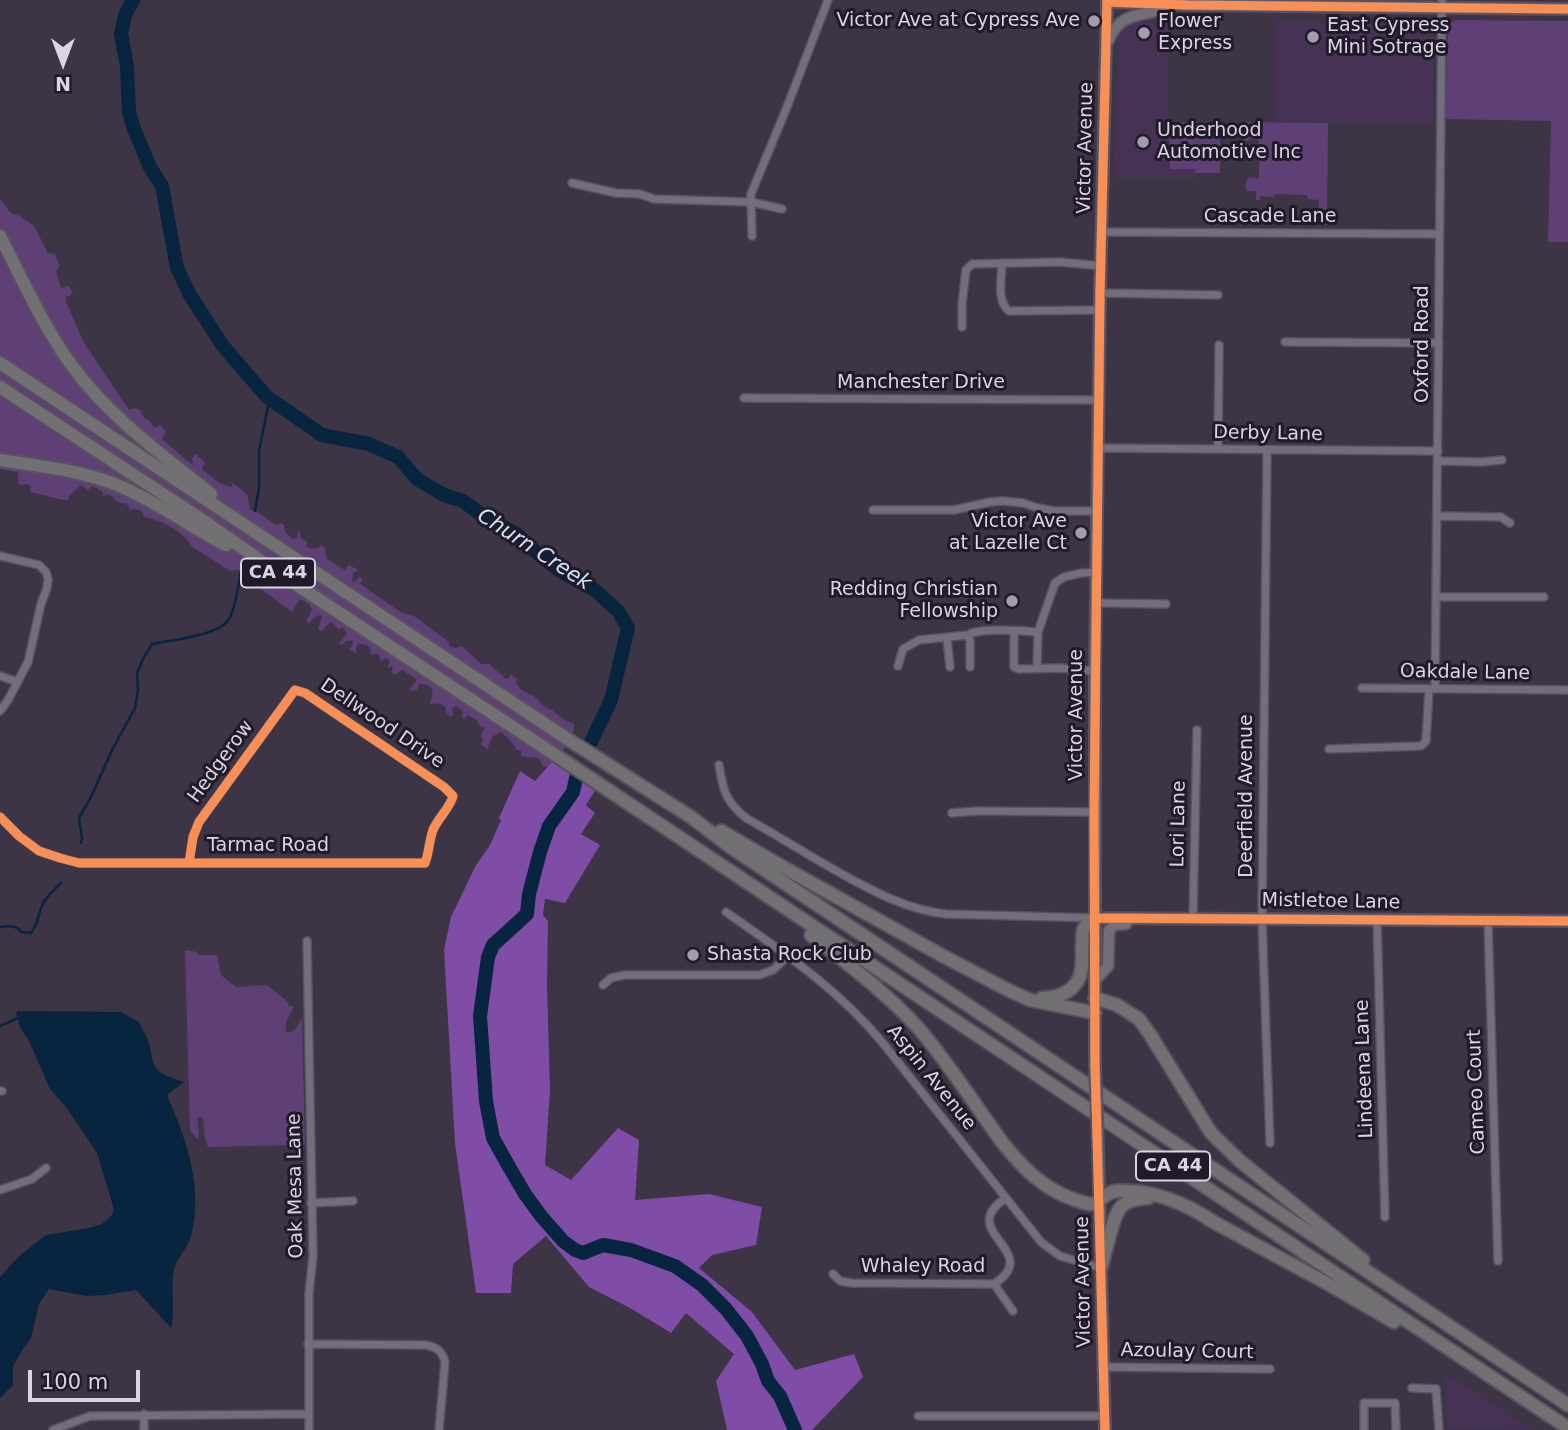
<!DOCTYPE html>
<style>
body{margin:0}
#map{position:relative;width:1568px;height:1430px;overflow:hidden;background:#3d3445;font-family:"DejaVu Sans",sans-serif}
canvas{display:block}
.north{position:absolute;left:28px;top:28px;width:70px;height:70px;-webkit-text-stroke:5px #211a28;paint-order:stroke;rotate:180deg;font-size:19px;font-weight:700;line-height:28px;text-align:center;color:#ddd3e6}
.north::after{content:'';display:block;margin:auto;width:24px;height:32px;background:#ddd3e6;clip-path:polygon(50% 0,100% 100%,50% 72%,0 100%)}
.scale{position:absolute;left:28px;top:1370px;width:112px;height:32px;box-sizing:border-box;border:4px solid #ddd3e6;border-top:0;padding-left:9px;font-size:21px;line-height:24px;white-space:nowrap;color:#ddd3e6;-webkit-text-stroke:5px #211a28;paint-order:stroke}
</style>
<div id="map">
<canvas width="1568" height="1430"></canvas>
<div class="north">N</div>
<div class="scale">100 m</div>
</div>
<script>
const context = document.querySelector('canvas').getContext('2d');
context.lineJoin = 'round';
function paint(path, color) { context.fillStyle = color; context.fill(path, 'evenodd'); }
function stroke(path, color, width, dash) { context.strokeStyle = color; context.lineWidth = width; context.lineCap = dash ? 'butt' : 'round'; context.setLineDash(dash || []); context.stroke(path); }
function drawText(font, color, halo, rows, align = 'center') {
  context.font = font + ' "DejaVu Sans",sans-serif'; context.lineWidth = 6; context.setLineDash([]); context.textBaseline = 'middle'; context.strokeStyle = halo; context.fillStyle = color; for (const [text, x, y, turn = 0] of rows) {
    context.save(); context.translate(x, y); context.rotate((+turn || 0) * Math.PI / 180); context.textAlign = isNaN(turn) ? turn : align; if (halo) context.strokeText(text, 0, 0); context.fillText(text, 0, 0); context.restore();
  }
}
paint(new Path2D(`
 M1275 21 1430 23 1433 30V124L1274 122Z
 M1135 22H1168V121L1170 168 1195 169V178H1113L1118 37 1127 25Z
 M1446 1374 1477 1393 1533 1430 1447 1429Z`), '#453255');
paint(new Path2D(`
 M1458 20 1568 21V242H1548L1551 121 1445 119 1448 28 1451 22Z
 M1169 122H1220V173H1195V169H1170Z
 M1243 122 1328 123 1327 225H1319V200L1308 199 1307 195 1274 194V197L1261 196 1259 200H1256V191H1246V182L1249 178H1259V140L1249 139 1248 141H1243Z
 M0 199 11 213 20 216 34 226 48 253 55 254 60 266 56 271 61 288 69 286 73 294 66 297V302L84 343 129 410 135 408 140 410 144 418 150 421 154 428 160 425 166 432 162 439 191 464 193 463 192 458 195 454 205 462 202 469 219 483 231 487 233 483 247 494 250 510 257 512 276 525 281 523 284 525 285 532 293 539 297 538 298 530 300 532 301 538 308 542 306 546 311 549 318 548 320 545 325 548 327 559 345 570 349 565 358 570 353 573 352 581 355 582 359 577 363 579 360 583 363 586 402 613 414 616 449 642V646L455 648 462 646 481 664H489L506 679 509 678 510 674 517 679 516 683 521 690 535 697 546 708 552 710 565 720 574 724C575 740 558 755 549 766H542L539 758 521 756V751L517 750 510 740 501 732 493 736 487 749 480 744 483 742 481 734 485 728 481 727 476 720 468 715 464 719 462 718 463 711 456 706 452 709 453 714 452 717 447 714 445 707C441 703 437 703 431 704L430 703C435 691 433 684 419 684L417 690 412 691 409 689 416 682V679L402 670 394 675 392 672 393 666 387 668 390 661 386 658 380 662V655L377 654 371 655 369 646 359 643 356 647V654L349 649 352 646 353 640 346 641 342 645 339 643 347 634 344 628H341L339 630 334 624 330 622 322 631 318 629 322 617 320 615 317 616 309 623 306 621 312 610 309 604 300 599 292 612 257 586 244 572 237 570 230 571 191 546C186 532 157 518 143 517L144 515 140 510 132 509 130 511 129 506 124 503H120L115 500 112 496 106 494 103 497V492L92 486 88 490 81 485 69 496 68 501 30 492 31 486 28 484 19 485 18 472 0 469Z
 M185 950 197 952V955H217L221 975 236 987 267 985 288 1002 289 1006H294C291 1015 282 1024 287 1033 297 1031 297 1025 302 1018L305 1145 208 1147 205 1139 203 1117H197L199 1136 197 1139 190 1130Z`), '#5e4076');
paint(new Path2D(`
 M552 762 595 791 586 805 595 813 581 834 600 845 565 903 545 899 543 915 548 921 547 985 550 1090 545 1165 571 1180 618 1128 639 1140 635 1200 709 1194 762 1207 756 1245 712 1255 699 1268 752 1312 795 1370 854 1354 863 1377 812 1430H727L716 1381 734 1354 686 1313 671 1333 632 1309 589 1287 546 1236 513 1264 511 1293H476L455 1143 444 950 451 917 475 867 490 845 501 820 499 818 520 771 535 781Z`), '#7f4ca6');
paint(new Path2D(`
 M18 1011 121 1012 139 1022 149 1042 153 1063 158 1071 167 1076 184 1082 167 1095C186 1139 204 1188 191 1236 188 1248 177 1257 174 1269 170 1290 176 1309 171 1328L136 1290 106 1295 86 1296 49 1289 39 1304 31 1338 23 1349 13 1366V1385L0 1398V1277L18 1257 46 1235 89 1228 102 1224 113 1214V1206L97 1153 66 1107 50 1089 29 1041 20 1027 16 1013Z`), '#07253f');
stroke(new Path2D(`
 M255 511 259 488V451L268 407 267 397
 M81 843 82 838 79 818 91 797 112 750 135 708 138 689 137 673 144 657 152 644C171 640 219 636 229 619 235 610 239 583 241 571
 M0 927C8 926 17 925 21 932L31 933C39 923 37 916 42 906 46 896 54 890 61 883
 M0 1026 18 1018`), '#07253f', 2.5);
stroke(new Path2D(`
 M133 0 125 15 121 34 127 66 129 112 134 129 150 167 162 186 177 268 190 295 223 346 267 397 322 435 369 444 398 457 417 479 444 495 463 501 478 512 518 535 537 553 560 571 596 591 618 611 628 628 611 700 591 742
 M576 778 573 792 549 826 540 852 529 894 527 914 493 945 488 957 480 1016 486 1101 493 1138 508 1165 525 1194 541 1216 563 1241 575 1250 583 1253 603 1245 631 1250 675 1266 702 1285 726 1309 747 1336 762 1364 768 1381 780 1396 795 1430`), '#07253f', 14);
const street = new Path2D(`
 M572 183 616 193 640 194 654 199 751 202 782 209
 M1102 232 1439 234
 M752 236 751 194 787 107 828 0
 M1002 263C1002 278 996 301 1009 311L1100 310
 M1100 293 1218 295
 M962 327V304L966 270 972 264 1060 262 1101 266
 M1285 342 1439 343
 M744 398 1098 400
 M1098 448 1438 451
 M1218 449 1219 345
 M1267 450 1262 919 1270 1143
 M1438 461 1481 462 1502 460
 M873 510H954L990 502 1003 501 1023 503 1038 508 1054 511H1097
 M1437 516 1501 517 1510 523
 M0 556 39 565 46 572 48 579 47 588 41 604 28 662 8 700 0 711
 M1436 597H1544
 M1096 603 1166 604
 M1014 631V667L1019 669 1059 668 1095 671
 M968 635 970 641V667
 M947 638 950 667
 M898 666 903 649 919 640 968 635C981 627 1023 631 1038 632
 M1037 669 1038 632 1055 583 1064 577 1081 573 1096 572
 M0 676 18 682
 M1362 688 1568 690
 M1435 689 1442 0
 M1329 749 1421 746 1426 741 1429 689
 M719 765C723 790 725 801 746 818 778 836 808 855 840 873 873 891 907 910 946 914L1094 918
 M952 813 976 811 1094 812
 M0 817 19 836 39 851 60 858 79 863H425C429 853 429 841 433 830 438 818 450 808 453 796L444 787 305 693 295 690 199 822 193 837 189 863
 M726 912C782 951 838 989 882 1042L1041 1242 1060 1256 1101 1268
 M1193 918 1197 730
 M1377 920 1385 1217
 M1488 921 1498 1261
 M307 941 313 1256 309 1293V1430
 M603 985 611 978 624 975H759L773 970 789 955
 M0 1091H2
 M0 1190 32 1179 46 1168
 M311 1203 353 1201
 M833 1274 840 1281 852 1283 994 1284C1045 1251 954 1232 1006 1198
 M994 1284 1013 1311
 M308 1344 425 1345C437 1347 442 1351 445 1362L439 1430
 M1103 1367 1270 1369
 M1412 1388 1436 1389 1439 1430
 M144 1414V1430
 M918 1416H1105
 M53 1430 90 1416 309 1414
 M1364 1430V1403H1395L1396 1430`);
const secondary = new Path2D(`
 M1107 2 1188 5 1568 9
 M1108 41C1122 8 1143 19 1169 6
 M1094 918 1568 921
 M1095 980 1108 966 1109 931 1114 925 1126 924
 M1095 1065V671L1100 293 1107 0
 M1098 1146 1105 1430`);
const highway = new Path2D(`
 M0 236C22 278 42 324 70 363 108 416 161 454 211 494
 M0 363 569 740 691 817 729 846 1568 1405
 M0 387 204 521 268 566 557 756 1568 1428
 M0 460C39 466 79 470 117 485 156 501 189 526 226 545
 M721 831 781 866 943 956 1008 990 1030 1000 1095 1013
 M811 935C849 965 888 994 920 1030 950 1065 975 1105 1002 1142 1022 1167 1043 1189 1073 1199 1078 1201 1084 1203 1089 1204 1099 1205 1103 1195 1112 1192 1117 1190 1123 1191 1128 1191 1159 1192 1188 1205 1214 1222
 M1042 998C1060 998 1078 990 1081 971 1083 964 1082 955 1082 948 1083 943 1082 936 1083 931 1084 925 1090 922 1094 918
 M1095 998 1117 1005 1139 1019 1151 1036 1211 1133 1240 1161 1363 1260
 M1208 1219 1330 1285 1394 1322
 M1101 1268C1104 1257 1107 1246 1110 1234 1117 1210 1119 1199 1148 1198`);
stroke(street, '#595160', 10);
stroke(secondary, '#595160', 14);
stroke(highway, '#595160', 16);
stroke(street, '#746d7b', 7);
stroke(secondary, '#746e79', 10);
stroke(highway, '#737073', 12);
const secondaryBridge = new Path2D(`
 M1095 1065 1098 1146`);
stroke(secondaryBridge, '#595160', 14, []);
stroke(secondaryBridge, '#746e79', 10);
stroke(new Path2D(`
 M1107 2 1188 5 1568 9
 M0 817 19 836 39 851 60 858 79 863H425C429 853 429 841 433 830 438 818 450 808 453 796L444 787 305 693 295 690 199 822 193 837 189 863
 M1094 918 1568 921
 M1105 1430 1095 1065 1094 812 1100 293 1107 0`), '#f78f57', 9);
for (const [x, y, r, color] of [
 [1094,21,7,"#a59bae"],
 [1144,33,7,"#a59bae"],
 [1313,37,7,"#a59bae"],
 [1143,142,7,"#a59bae"],
 [1081,533,7,"#a59bae"],
 [1012,601,7,"#a59bae"],
 [693,955,7,"#a59bae"]
]) { const dot = new Path2D(); dot.arc(x, y, r, 0, 2 * Math.PI); context.fillStyle = color; context.fill(dot); stroke(dot, '#211a28', 2.5); }
for (const [x, y, w] of [
 [278,573,74],
 [1173,1166,74]
]) { const box = new Path2D(); box.roundRect(x - w / 2, y - 14.5, w, 29, 5); context.fillStyle = '#211a28'; context.fill(box); stroke(box, '#ddd3e6', 2); }
drawText('bold 18px', '#ddd3e6', null, [
 ["CA 44",278,573],
 ["CA 44",1173,1166]
]);
drawText('19px', '#ddd3e6', '#211a28', [
 ["Victor Ave at Cypress Ave",1080,21,"right"],
 ["Flower",1158,22],
 ["Express",1158,44],
 ["East Cypress",1327,26],
 ["Mini Sotrage",1327,48],
 ["Underhood",1157,131],
 ["Automotive Inc",1157,153],
 ["Victor Ave",1067,522,"right"],
 ["at Lazelle Ct",1067,544,"right"],
 ["Redding Christian",998,590,"right"],
 ["Fellowship",998,612,"right"],
 ["Shasta Rock Club",707,955]
], 'left');
drawText('19px', '#ddd3e6', '#211a28', [
 ["Victor Avenue",1086,148,-89],
 ["Cascade Lane",1270,217],
 ["Oxford Road",1423,344,-90],
 ["Manchester Drive",921,383],
 ["Derby Lane",1268,434,1],
 ["Oakdale Lane",1465,673,1],
 ["Victor Avenue",1077,715,-90],
 ["Dellwood Drive",382,724,34],
 ["Hedgerow",221,762,-54],
 ["Deerfield Avenue",1247,796,-90],
 ["Lori Lane",1179,824,-89],
 ["Tarmac Road",268,846],
 ["Mistletoe Lane",1331,902,1],
 ["Lindeena Lane",1365,1069,-92],
 ["Aspin Avenue",931,1078,51],
 ["Cameo Court",1477,1092,-92],
 ["Oak Mesa Lane",296,1186,-91],
 ["Whaley Road",923,1267],
 ["Victor Avenue",1084,1282,-91],
 ["Azoulay Court",1187,1352,1]
]);
drawText('italic 21px', '#cde3f9', '#211a28', [
 ["Churn Creek",534,550,33]
]);
</script>
